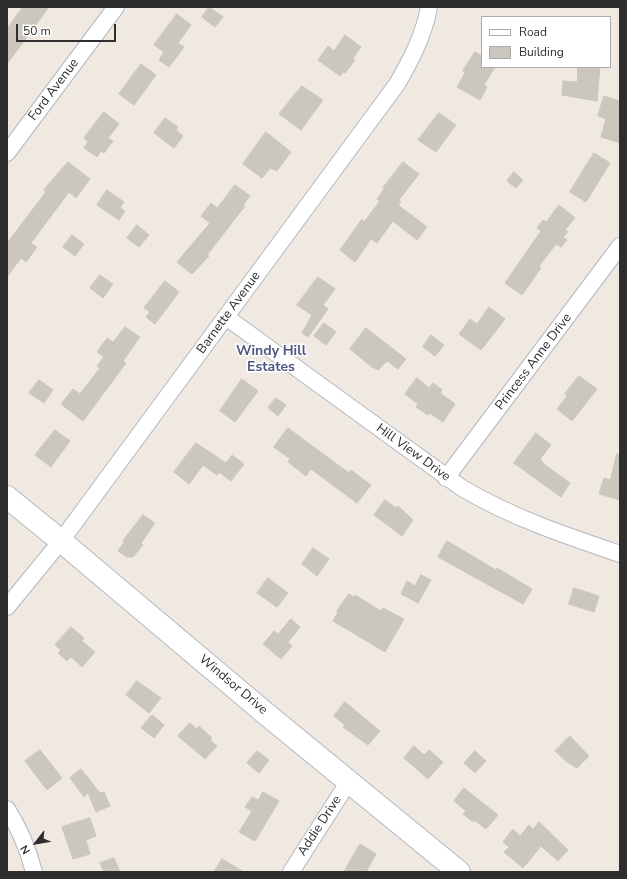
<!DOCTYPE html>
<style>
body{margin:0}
#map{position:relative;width:627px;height:879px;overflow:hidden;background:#efe9e1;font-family:"Nunito Sans",sans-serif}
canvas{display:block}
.frame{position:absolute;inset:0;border:8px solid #2e2e2e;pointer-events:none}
.legend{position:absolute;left:481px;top:16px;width:130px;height:52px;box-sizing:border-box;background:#fff;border:1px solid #ababab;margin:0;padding:5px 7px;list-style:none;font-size:12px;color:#2e2e2e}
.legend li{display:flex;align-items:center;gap:8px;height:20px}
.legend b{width:20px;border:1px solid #ababab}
.north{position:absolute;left:16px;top:823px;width:40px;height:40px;-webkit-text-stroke:3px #fff;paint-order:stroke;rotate:239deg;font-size:11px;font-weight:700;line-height:16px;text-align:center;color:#2e2e2e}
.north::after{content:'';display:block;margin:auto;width:14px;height:18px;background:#2e2e2e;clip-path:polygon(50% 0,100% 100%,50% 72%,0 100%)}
.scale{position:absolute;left:16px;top:24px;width:100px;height:18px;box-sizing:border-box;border:2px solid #2e2e2e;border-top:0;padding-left:5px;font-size:12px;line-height:14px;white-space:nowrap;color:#2e2e2e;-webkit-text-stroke:3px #fff;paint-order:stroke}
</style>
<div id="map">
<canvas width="627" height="879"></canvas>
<div class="frame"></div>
<ul class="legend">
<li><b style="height:5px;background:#fff"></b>Road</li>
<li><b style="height:11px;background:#cbc7bf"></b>Building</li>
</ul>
<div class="north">N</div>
<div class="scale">50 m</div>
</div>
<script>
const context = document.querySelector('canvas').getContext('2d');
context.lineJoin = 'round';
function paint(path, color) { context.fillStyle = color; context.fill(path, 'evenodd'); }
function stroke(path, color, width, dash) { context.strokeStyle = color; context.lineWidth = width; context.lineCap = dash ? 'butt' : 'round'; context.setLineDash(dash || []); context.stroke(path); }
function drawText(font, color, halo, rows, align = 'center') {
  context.font = font + ' "Nunito Sans",sans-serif'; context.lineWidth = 3; context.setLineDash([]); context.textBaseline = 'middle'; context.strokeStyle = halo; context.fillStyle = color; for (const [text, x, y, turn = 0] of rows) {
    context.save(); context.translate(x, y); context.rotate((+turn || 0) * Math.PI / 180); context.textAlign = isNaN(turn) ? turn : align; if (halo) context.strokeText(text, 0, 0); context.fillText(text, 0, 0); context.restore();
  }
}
const building = new Path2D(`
 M23 7H49L7 64V29Z
 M209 7 223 17 215 27 202 17Z
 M177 14 191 25 178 43 184 47 169 67 159 60 164 52 154 45Z
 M345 35 361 47 353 58 355 60 345 73 344 71 340 76 318 60 328 46 334 51Z
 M475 52 482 56V67H495L484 85 487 87 480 100 457 87 465 73 463 71Z
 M141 64 156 75 134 105 119 94Z
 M578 67H600L597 101 562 95 563 81 577 82Z
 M302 86 323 100 301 130 279 114Z
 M604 96 620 101V143L601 137 606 119 598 116Z
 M104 112 119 124 108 138 113 141 104 153 101 151 97 157 84 148 88 142 84 138Z
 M439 113 456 125 436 152 418 140Z
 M165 118 178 127 176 130 183 136 174 148 154 133Z
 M266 132 291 152 277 171 270 168 262 178 243 164Z
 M594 153 610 163 586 202 570 192Z
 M68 162 90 179 76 198 69 192 31 243 37 247 26 262 21 258 7 277V243L46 192 44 190Z
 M403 162 419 174 399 200 401 202 398 205 427 227 417 240 393 221 377 243 371 239 355 262 340 250 362 219 364 222 380 201 377 199 384 189 383 188Z
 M514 172 523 180 516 188 507 181Z
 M235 185 250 196 243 205 245 206 207 255 209 256 192 274 177 262 210 223 201 216 211 203 217 208Z
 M107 190 124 202 120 208 125 211 119 220 97 205Z
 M559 205 575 218 565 230 568 232 563 237 567 240 561 247 556 244 539 266 541 268 522 295 505 283 541 231 537 228 543 220 546 222Z
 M137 225 149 235 139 247 127 238Z
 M72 235 84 244 75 256 63 247Z
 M100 275 113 284 103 298 90 288Z
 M318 277 335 289 323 305 328 309 308 337 302 333 312 315 297 305Z
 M165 281 179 292 155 324 146 317 150 312 144 308Z
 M489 307 505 319 481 350 459 334 470 319 477 324Z
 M324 323 336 332 326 345 314 336Z
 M125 327 140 337 123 361 126 363 83 421 61 404 73 389 80 394 100 368 97 366 104 357 97 352 107 338 113 342Z
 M366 328 406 359 398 369 387 361 378 370 373 367V368L350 349Z
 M431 335 444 345 435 356 423 347Z
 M579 376 597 389 572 421 557 409 567 396 565 394Z
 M417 378 429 388 433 383 442 390 440 393 455 404 443 422 430 413 428 415 416 407 418 404 405 394Z
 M242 379 258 391 235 422 220 411Z
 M39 380 53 390 44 403 29 393Z
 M276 398 286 405 278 416 268 408Z
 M288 428 349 473 351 470 371 485 357 503 311 469 306 476 288 462 290 459 274 447Z
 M55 430 70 441 51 467 35 455Z
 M536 433 551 445 540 459 545 465 570 483 561 497 514 463Z
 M196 443 226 463 232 455 244 464 231 481 219 472 217 475 203 465 189 484 174 472Z
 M617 454 620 455V500L599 494 604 478 610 480Z
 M385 500 396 508 398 506 413 520 402 536 374 515Z
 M143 515 155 523 141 543 143 545 133 557H127L118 551 124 542 123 541Z
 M447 541 496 570 497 568 532 589 523 604 438 557Z
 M313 548 329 559 317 576 302 564Z
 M421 575 431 580 418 603 401 594 407 581 415 586Z
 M268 578 288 593 277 607 257 593Z
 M574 588 599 596 594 612 569 604Z
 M349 594 354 597 355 595 381 611 383 608 404 619 385 652 333 621 338 612 337 611Z
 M291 619 300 627 288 642 292 646 281 659 263 644 274 631 278 634Z
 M71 627 84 638 82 641 95 652 82 667 71 657 67 661 58 653 61 650 55 645Z
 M137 681 161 698 149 713 126 695Z
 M345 702 380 731 368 745 343 727 345 725 334 716Z
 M152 715 164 725 154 738 141 728Z
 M190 723 197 729 199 726 212 738 210 740 217 746 205 759 178 736Z
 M570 736 589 756 577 768 567 762 555 751Z
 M414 746 424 755 429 750 443 762 428 779 404 758Z
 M40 750 62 778 47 790 25 761Z
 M257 751 269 760 259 773 247 763Z
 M475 751 486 761 475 773 464 763Z
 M81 769 100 793 104 792 110 806 96 812 88 793 84 797 70 778Z
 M464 788 498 815 486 829 474 820 473 822 463 814 466 811 454 801Z
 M263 792 279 801 255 841 239 832 252 811 245 807 252 797 258 800Z
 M90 818 96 836 86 840 90 854 73 859 62 827Z
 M539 822 568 850 558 861 541 846 523 868 504 852 509 847 503 842 513 829 520 836 529 825 533 829Z
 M360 844 376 854 366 872H344Z
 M114 858 120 872H104L100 863Z
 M222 859 244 872H214Z`);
paint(building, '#cbc7bf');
stroke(building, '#cbc5ba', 1);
const street = new Path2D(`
 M7 153 116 7
 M226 317 462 488C513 518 564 535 620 554
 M446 478 620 246
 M7 607 61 541 397 84C411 60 424 35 429 7
 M7 809C20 829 28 849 34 872
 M291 872 349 781`);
const secondary = new Path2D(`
 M7 497 61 541 265 713 459 872`);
stroke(street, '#b4b7c1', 18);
stroke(secondary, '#b4b7c1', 24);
stroke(street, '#fff', 16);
stroke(secondary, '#fff', 22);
drawText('13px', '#2e2e2e', '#fff', [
 ["Ford Avenue",54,90,-53],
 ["Barnette Avenue",229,313,-54],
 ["Princess Anne Drive",534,362,-53],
 ["Hill View Drive",413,453,36],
 ["Windsor Drive",233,685,40],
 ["Addie Drive",320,826,-57]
]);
drawText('bold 14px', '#4d5680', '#fff', [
 ["Windy Hill",271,352],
 ["Estates",271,368]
]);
</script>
